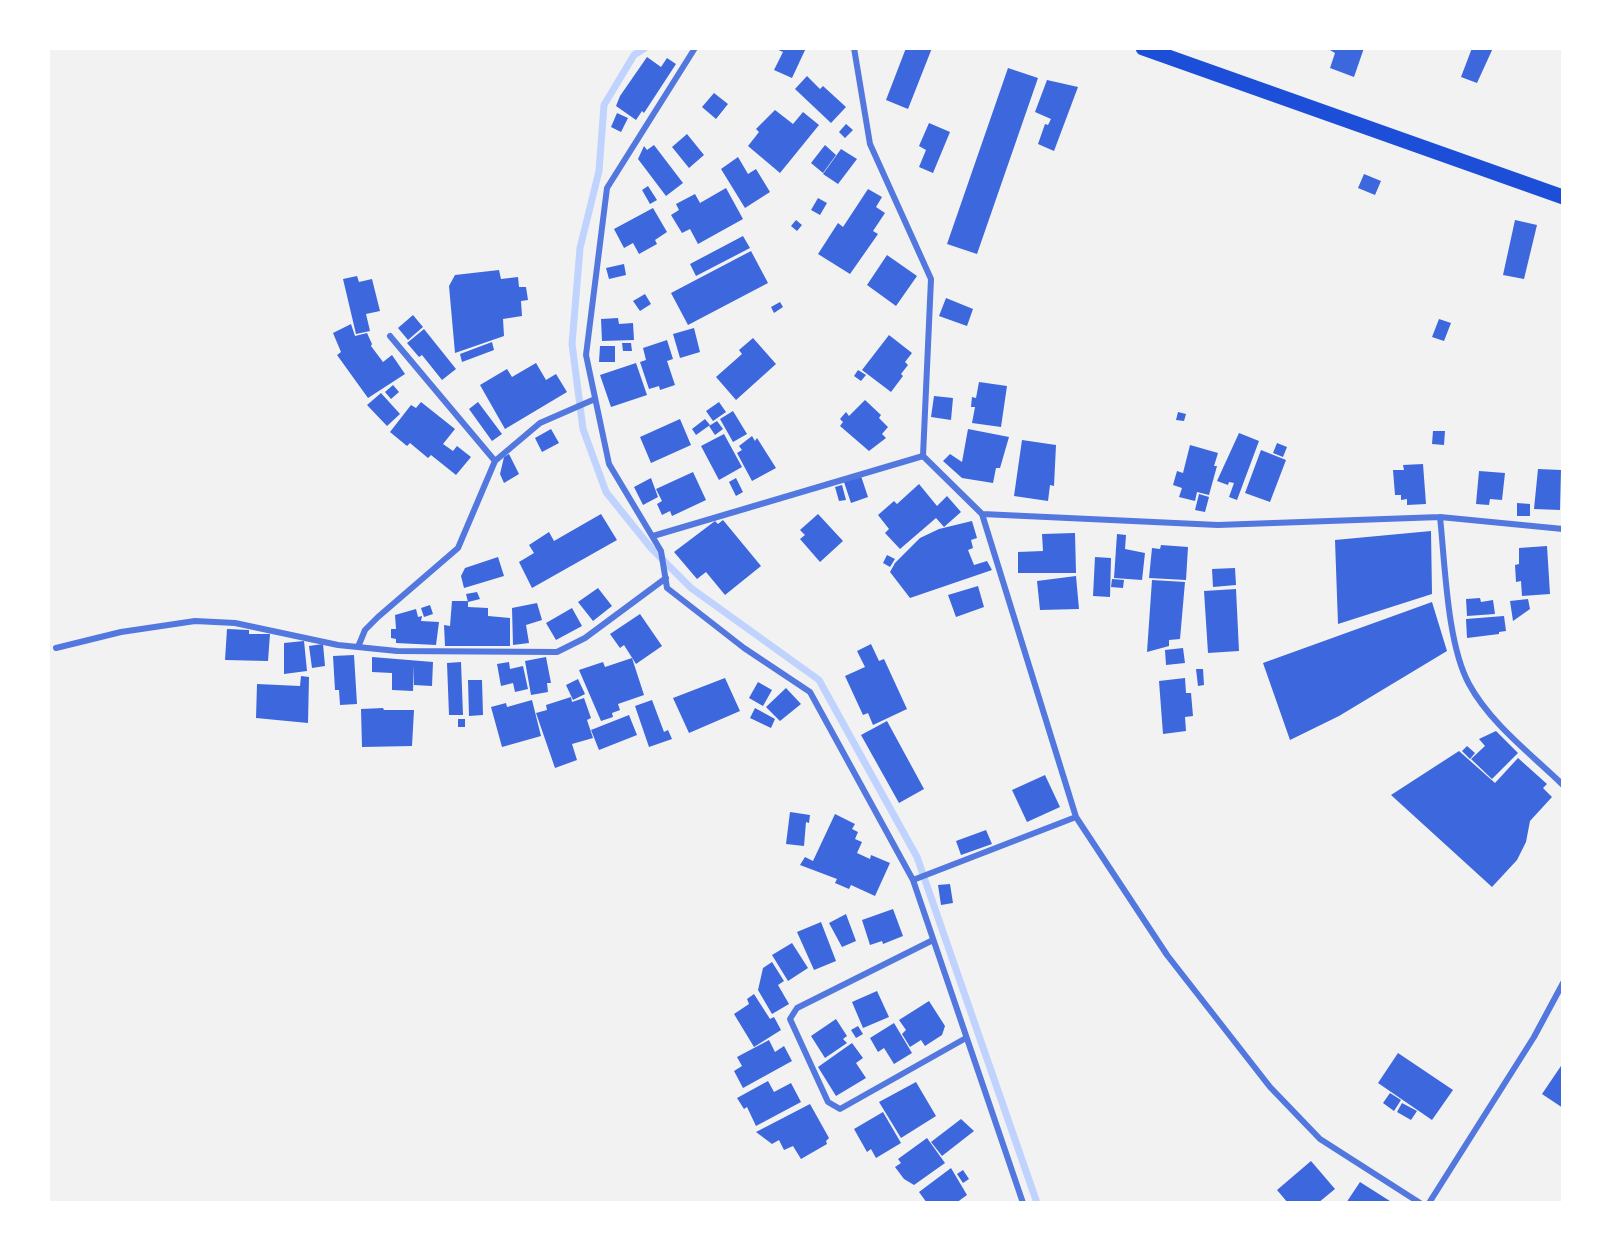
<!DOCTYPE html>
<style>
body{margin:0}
#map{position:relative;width:1611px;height:1251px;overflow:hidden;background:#f2f2f2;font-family:"PT Sans",sans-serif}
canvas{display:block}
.frame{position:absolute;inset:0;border:50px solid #fff;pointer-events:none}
</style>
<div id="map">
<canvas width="1611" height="1251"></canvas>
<div class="frame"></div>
</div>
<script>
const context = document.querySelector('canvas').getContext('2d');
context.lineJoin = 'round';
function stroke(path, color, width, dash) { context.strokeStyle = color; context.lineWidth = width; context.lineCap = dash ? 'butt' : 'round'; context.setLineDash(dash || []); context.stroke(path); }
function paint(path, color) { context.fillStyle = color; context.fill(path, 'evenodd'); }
stroke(new Path2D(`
 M645 48 634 55 604 105 599 171 580 248 572 344 583 429 606 492 651 548 691 588 819 680 917 857 1037 1203`), '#bfd3fe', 7);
paint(new Path2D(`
 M774 48H806L792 78 774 70 783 52Z
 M906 48H932L908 109 886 100Z
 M1331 48H1364L1354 77 1330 68 1335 53 1330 50Z
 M1472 48H1493L1477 83 1461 77Z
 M647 57 661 67 667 58 676 64 644 113 642 111 636 120 616 106 620 96Z
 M1008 68 1038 78 977 254 947 244Z
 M807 76 820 89 823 86 846 107 831 123 795 89Z
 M1047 80 1078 87 1054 151 1038 144 1045 124 1048 125 1051 119 1035 112Z
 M714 93 728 104 716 119 702 107Z
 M775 110 793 124 803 112 819 125 780 173 748 146 759 132 756 129Z
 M617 113 628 118 621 132 611 127Z
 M929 123 950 132 933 173 919 167 926 150 919 146Z
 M846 124 853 130 845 138 839 132Z
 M687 134 704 155 689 168 672 147Z
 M654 145 683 183 666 196 638 159 644 146 647 150Z
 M825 145 836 155 823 173 811 163Z
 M841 149 857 159 838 184 823 174Z
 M738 157 748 174 756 169 770 192 745 208 721 169Z
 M1364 174 1381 181 1375 195 1358 188Z
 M648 186 657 200 650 204 642 190Z
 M726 188 743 219 698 244 690 229 682 233 671 215 679 210 676 204 695 194 700 203Z
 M868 189 882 197 876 207 885 213 873 231 878 234 850 274 818 254 838 223 843 227Z
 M818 198 827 203 820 215 811 210Z
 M653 208 667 232 655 240 657 244 639 254 633 243 624 248 614 229Z
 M796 220 802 225 797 231 791 226Z
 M1515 220 1537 225 1524 279 1503 275Z
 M743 236 750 248 696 276 690 264Z
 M751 251 768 283 688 325 671 293Z
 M887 255 917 276 896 306 867 285Z
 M624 264 626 275 609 279 606 268Z
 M499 270 501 279 518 277 519 287H526L528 300 521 301 522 316 503 319 504 336 455 353 449 286 455 275Z
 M357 276 359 282 372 279 380 311 366 314 370 331 356 334 343 279Z
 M645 294 651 304 640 311 633 301Z
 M946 298 973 309 967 326 939 316Z
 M780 302 783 307 774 313 771 307Z
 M413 315 423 327 408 340 398 328Z
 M618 318 619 324 633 323 634 340 602 341 601 319Z
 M1439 319 1451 323 1444 341 1432 337Z
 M351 324 355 336 367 333 372 344 371 346 383 362 392 355 405 374 368 398 337 355 341 352 333 333Z
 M694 328 700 352 680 358 673 334Z
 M424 329 456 369 442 380 422 355 419 357 407 343Z
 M889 335 912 353 905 362 908 365 901 374 903 376 891 392 862 370Z
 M753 338 776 364 736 400 716 377 742 354 739 350Z
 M667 340 673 359 667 361 675 385 660 390 659 386 649 389 640 362 646 360 643 348Z
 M492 342 494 350 462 362 460 354Z
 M622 343H631L632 351H623Z
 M600 346H615V362H599Z
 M536 363 546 380 556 374 567 392 505 429 480 385 507 369 512 377Z
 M636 363 647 395 611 407 600 375Z
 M858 370 866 375 861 381 854 376Z
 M979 382 1007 386 1001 427 972 423 975 407H971L972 397 976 398Z
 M393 385 399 392 391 399 385 392Z
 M381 393 400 414 387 426 367 405Z
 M934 396 953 398 951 420 931 417Z
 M865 400 881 415 879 418 888 427 882 434 886 438 869 451 840 426 843 422 840 419 846 412 849 416Z
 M421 402 455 429 443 444 453 451 457 446 471 457 456 475 431 455 428 458 410 443 407 446 390 432 411 405 416 408Z
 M478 402 502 434 492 441 469 409Z
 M719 402 726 412 713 421 706 411Z
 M733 411 747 434 733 442 720 419Z
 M1178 412 1186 414 1184 421 1176 420Z
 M680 419 691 445 651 463 640 437Z
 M705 419 710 425 696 435 692 429Z
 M717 421 723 429 715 435 709 426Z
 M551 429 559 443 542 452 535 438Z
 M968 429 1009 437 1000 468H996L993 483 962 478 943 461 950 454 962 462Z
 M1433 431H1445L1444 445 1432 444Z
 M1239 433 1259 441 1237 500 1229 497 1234 483 1229 482 1228 485 1217 481Z
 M724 434 742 467 719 480 701 446Z
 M752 436 755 441 757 438 776 468 752 481 737 453 742 450 739 446Z
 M1022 440 1056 445 1054 486 1050 485 1048 501 1014 496Z
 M1277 443 1287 447 1283 457 1273 453Z
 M1190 445 1218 453 1214 466H1217L1209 495 1197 492 1195 501 1179 497 1182 488 1173 485 1177 471 1183 473Z
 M1261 450 1286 460 1270 502 1245 493Z
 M509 454 519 474 504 483 500 474 504 457Z
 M1423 464 1426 504 1407 505V499L1401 500V495H1395L1393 470H1404L1403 465Z
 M1538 469 1561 470 1560 510 1534 509Z
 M1479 471 1505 473 1502 500 1490 499 1489 505 1476 504Z
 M693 472 706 500 672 516 670 511 662 515 657 504 662 501 656 489Z
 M861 476 868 497 851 503 844 482Z
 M651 478 658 497 643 505 634 487Z
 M736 478 743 492 736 496 729 482Z
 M919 484 937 506 947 496 961 512 944 527 936 518 900 549 885 533 889 529 878 515 894 501 897 504Z
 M842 485 846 500 839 501 835 487Z
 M1199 494 1209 497 1205 512 1195 510Z
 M1517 503 1530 504V516H1517Z
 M601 514 617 540 532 588 519 562 534 553 529 545 549 532 554 541Z
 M818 514 843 541 820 562 800 539 805 535 800 530Z
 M723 520 761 566 725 595 706 572 697 579 674 552 715 521 718 524Z
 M972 521 977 538 971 540 973 548 968 550 974 565 987 561 992 570 910 598 890 572 895 563 920 538 939 529Z
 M1431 531 1432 594 1338 624 1335 540Z
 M1075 533 1076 573H1018V552L1043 551 1042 534Z
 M1117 534 1126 535 1125 549 1145 553 1142 580 1114 578Z
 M1161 545 1188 547 1186 580 1149 578 1152 548 1160 549Z
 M1547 546 1550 594 1522 596 1521 581 1516 582 1515 565 1519 564V548Z
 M887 555 895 559 890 567 883 563Z
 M498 557 504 576 464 588 461 576 465 568Z
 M1095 557 1111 558 1110 597 1093 596Z
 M1235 568 1236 585 1213 587 1212 569Z
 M1076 576 1079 609 1040 610 1037 581Z
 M1112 579 1124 580 1123 588 1111 587Z
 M1152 580 1185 582 1180 639 1169 640V646L1147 652Z
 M978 586 984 607 956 617 948 595Z
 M598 588 612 606 593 621 578 602Z
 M1236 589 1239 651 1208 653 1204 591Z
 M477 592 480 599 468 602 466 594Z
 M1480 598 1481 602 1493 600 1495 614 1467 616 1466 599Z
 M1528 599 1530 609 1513 621 1510 601Z
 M452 601H468V607L488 608V616L510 618V646H445L444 625 450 626Z
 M1432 602 1447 651 1339 716 1290 740 1263 663Z
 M537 603 542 620 526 625 529 643 513 645 512 608Z
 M430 605 433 614 424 617 421 608Z
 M572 608 582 626 556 640 546 623Z
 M416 609 418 617 422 616 421 621 439 622 436 645 396 643V639L391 638V629H396L395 615Z
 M640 614 662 646 636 664 624 645 620 648 610 634Z
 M1504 616 1506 631 1499 632V634L1467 638 1466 619Z
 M227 629 249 630V634H270L268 661 225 660Z
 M304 641 307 671 284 674V643Z
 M323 644 325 666 312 668 309 646Z
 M871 644 879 661 884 659 907 709 873 725 868 713 863 715 845 676 865 667 857 651Z
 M1183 648 1185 663 1166 665 1165 650Z
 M354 655 357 704 340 705 339 690H335L333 656Z
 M372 657 433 662 432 686 414 685V665L413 691 392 690V673L372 672Z
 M546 657 551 683H547L548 692 531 695 525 661Z
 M632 658 644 695 618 704 620 710 612 713 613 717 601 721 579 670 603 662 605 667Z
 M461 662 463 715H449L447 663Z
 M509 662 510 669 523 666 528 689 515 692 513 683 501 686 497 664Z
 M1196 669H1203L1204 685 1198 686Z
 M301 676 309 677 308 723 256 718 257 684 300 686Z
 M725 678 740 711 689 733 673 698Z
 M1185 678 1186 693H1191L1193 716 1185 717 1186 731 1163 734 1159 681Z
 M578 679 585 694 573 700 566 685Z
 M468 680H482L483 715 469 716Z
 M758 682 772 690 763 706 749 698Z
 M786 688 801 704 780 721 766 707Z
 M571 697 572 702 584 698 591 718 587 720 593 738 572 744 577 760 555 768 536 713 547 710 546 705Z
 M532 700 541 736 502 747 491 707 506 703 507 707Z
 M652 700 664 732 668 730 672 739 649 747 635 706Z
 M383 708 384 710H414L412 746 362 747 361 709Z
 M755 708 775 719 771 728 750 718Z
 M629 715 637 735 599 750 591 730Z
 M458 719H465V727H458Z
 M887 721 924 789 899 803 861 735Z
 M1496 731 1518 753 1492 779 1471 759 1485 746 1479 739Z
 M1467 746 1475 753 1470 759 1462 751Z
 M1459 751 1495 783 1518 758 1547 784 1543 788 1552 797 1530 821 1526 842 1517 860 1492 887 1391 795Z
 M1045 775 1060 807 1027 822 1012 790Z
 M790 812 810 815 809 823 806 822 804 846 786 844Z
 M835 814 855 824 852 829 858 832 855 839 862 842 857 853 870 859 871 855 890 863 875 896 851 885 849 889 835 883 837 879 800 865 805 857 813 861Z
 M986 830 992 844 961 855 956 841Z
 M950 884 953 903 941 905 938 885Z
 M893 909 903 936 883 944 882 941 870 945 862 920Z
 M846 914 856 941 842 947 829 923Z
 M821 922 836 961 814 970 797 932Z
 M792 943 808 968 788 981 772 955Z
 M772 962 784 981 778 985 789 1004 772 1014 758 990 763 968Z
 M877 991 889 1017 863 1028 852 1002Z
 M754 994 770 1019 774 1017 781 1030 754 1047 734 1014 749 1004 747 999Z
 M929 1001 945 1026 942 1035 925 1046 921 1040 910 1047 902 1034 906 1030 899 1020Z
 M836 1019 847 1036 843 1039 847 1043 825 1058 811 1036Z
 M894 1023 912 1053 894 1064 884 1048 878 1052 870 1038Z
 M858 1026 863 1034 856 1038 851 1030Z
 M769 1040 775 1052 784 1046 792 1061 743 1088 734 1071 742 1066 737 1057Z
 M852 1043 863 1058 856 1063 866 1078 836 1096 818 1067Z
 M1398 1053 1453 1090 1432 1120 1378 1083Z
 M1563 1063V1108L1542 1094Z
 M768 1081 774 1092 791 1083 801 1102 756 1126 747 1107 744 1109 737 1098Z
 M916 1082 936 1116 901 1138 879 1102Z
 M1390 1093 1401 1100 1394 1111 1383 1103Z
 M1402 1103 1417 1111 1411 1120 1397 1112Z
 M810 1104 829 1138 826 1141 827 1144 801 1159 793 1146 784 1150 779 1140 772 1144 756 1132Z
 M883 1112 901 1143 876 1158 871 1149 867 1152 854 1129Z
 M961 1119 974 1131 942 1156 931 1142Z
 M927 1138 945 1163 914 1185 904 1179 895 1167 901 1163 898 1159Z
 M1311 1161 1335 1189 1318 1203H1288L1277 1190Z
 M951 1168 967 1195 956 1203H927L919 1192Z
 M963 1170 969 1179 963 1183 957 1174Z
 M1360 1182 1393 1203H1346Z`), '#3d67dc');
stroke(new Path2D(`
 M695 48 607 188 586 355 609 464 661 551 667 588 744 648 810 692 913 880 1023 1203
 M854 48 870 144 931 279 923 456 982 514 1076 817 1167 955 1270 1087 1320 1139 1420 1203
 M390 336 495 461
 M982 514 1218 525 1440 517 1563 529
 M1440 517C1445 563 1447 644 1469 684 1490 723 1531 754 1563 785
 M653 536 923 456
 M358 647 365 630 378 617 458 548 495 461 540 423 595 399
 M56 648 121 632 195 621 235 623 338 645 397 651 557 652 585 638 666 578
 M913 880 1076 817
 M933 940 797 1008 790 1019 828 1102 840 1109 966 1038
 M1429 1203 1534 1037 1563 983`), '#5277de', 6);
stroke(new Path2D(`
 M1143 48 1563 197`), '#1d4ed8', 15);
</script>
